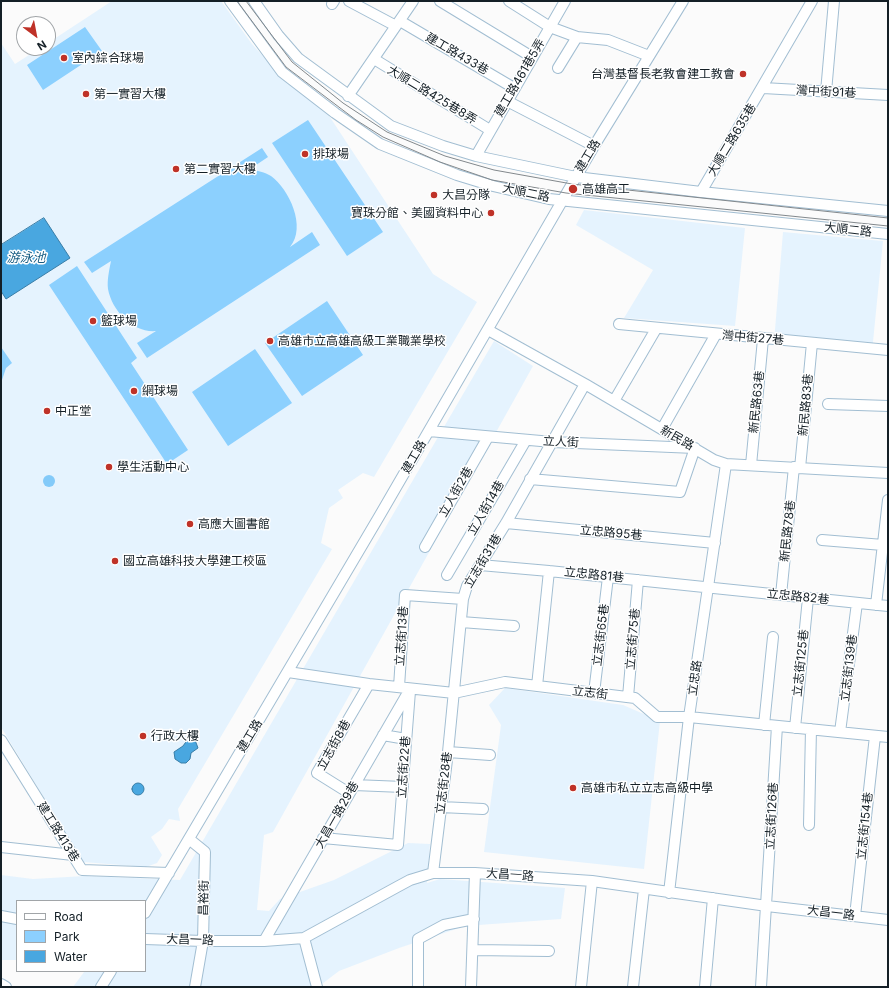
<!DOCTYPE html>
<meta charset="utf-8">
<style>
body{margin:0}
#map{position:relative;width:889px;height:988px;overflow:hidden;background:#fbfbfb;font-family:Inter,sans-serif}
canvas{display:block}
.frame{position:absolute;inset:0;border:2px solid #141f26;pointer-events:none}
.legend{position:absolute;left:16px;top:900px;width:130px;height:72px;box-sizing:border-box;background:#fff;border:1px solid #a1a5a8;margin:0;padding:5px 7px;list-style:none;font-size:12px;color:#141f26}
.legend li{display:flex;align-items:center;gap:8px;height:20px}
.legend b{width:20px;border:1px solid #a1a5a8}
.north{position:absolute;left:16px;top:16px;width:40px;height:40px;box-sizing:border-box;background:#fff;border:1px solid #a1a5a8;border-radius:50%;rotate:148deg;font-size:11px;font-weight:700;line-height:16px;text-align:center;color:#141f26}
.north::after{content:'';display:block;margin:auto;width:14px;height:18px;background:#bf3228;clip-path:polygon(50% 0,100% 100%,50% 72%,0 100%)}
</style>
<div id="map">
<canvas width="889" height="988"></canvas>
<div class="frame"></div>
<ul class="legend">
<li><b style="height:5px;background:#fff"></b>Road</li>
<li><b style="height:11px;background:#8cd0fe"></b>Park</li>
<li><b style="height:11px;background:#49a7e0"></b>Water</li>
</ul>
<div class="north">N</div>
</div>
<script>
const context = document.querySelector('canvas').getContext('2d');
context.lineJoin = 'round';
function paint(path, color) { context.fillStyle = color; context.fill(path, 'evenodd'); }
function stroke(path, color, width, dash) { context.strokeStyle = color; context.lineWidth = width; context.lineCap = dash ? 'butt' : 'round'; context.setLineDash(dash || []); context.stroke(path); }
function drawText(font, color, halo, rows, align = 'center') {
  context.font = font + ' Inter,"Noto Sans TC",sans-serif'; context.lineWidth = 3; context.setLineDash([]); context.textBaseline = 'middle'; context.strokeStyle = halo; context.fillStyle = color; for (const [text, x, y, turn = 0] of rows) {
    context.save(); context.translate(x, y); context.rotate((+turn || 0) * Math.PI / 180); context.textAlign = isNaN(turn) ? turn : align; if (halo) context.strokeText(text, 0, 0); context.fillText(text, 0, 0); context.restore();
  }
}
paint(new Path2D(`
 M112 1H221L252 44 281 76 322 105 433 274 477 302 374 477 363 473 338 490 343 498 329 508 321 543 332 549 178 809 180 821 169 819 162 829 151 837 162 855 157 863 146 867 83 862 1 727V43L15 64 40 48H48V43Z
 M584 210 745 228 735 326 624 318 653 270 576 225Z
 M783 232 883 241 872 352 774 342Z
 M494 341 533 366 273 832 264 835 257 910 269 911 280 899 334 880 408 843 430 844 427 883 440 879 565 888 561 919 465 926 399 948 339 971 318 987H73L84 972 81 971H145V901H17V960H1V875L33 879 85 876 180 880Z
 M505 688 623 705 660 721 644 869 484 852 501 725 489 705Z`), '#e5f3fe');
paint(new Path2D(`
 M85 27 102 51 43 90 27 65Z
 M308 120 383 232 347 256 272 143Z
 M262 148 268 157 250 169C257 171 265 172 271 176 289 189 307 227 290 247L312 232 320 245 147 358 137 343 156 331C133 333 112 311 108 289 107 280 109 271 111 261L92 273 84 262Z
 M77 266 137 358 131 363 188 450 167 464 49 285Z
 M327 301 363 355 302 396 265 343Z
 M1 347 12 363 6 368 1 383Z
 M255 349 292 403 228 446 192 392Z`), '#8cd0fe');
paint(new Path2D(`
 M43 481a6 6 0 1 1 12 0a6 6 0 1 1-12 0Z`), '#83caf9');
const water = new Path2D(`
 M44 218 70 258 6 299 1 291V245Z
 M190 738 195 740 198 748 191 753 190 759 186 763H181L175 759 174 752 183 746 188 739Z
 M132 789a6 6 0 1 1 12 0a6 6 0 1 1-12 0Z`);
paint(water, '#49a7e0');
stroke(water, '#397ea8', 1);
const minor = new Path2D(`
 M230 1 282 72 335 113 380 144 457 175 493 186 549 199 888 234
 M254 1 278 35 298 58 391 126 443 146 476 156 576 177 701 192 888 211
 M349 1 396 26
 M440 1 532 57
 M509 1 550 27 577 37 608 40 649 56
 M332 4 334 1
 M400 21 514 88
 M374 59 490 130
 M558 68 577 37
 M763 88 888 95
 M826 92 834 1
 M348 96 413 1
 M507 101 594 146
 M476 156 565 1
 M701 192 812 1
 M619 324 888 350
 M488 330 585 384 714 460 726 464 888 473
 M614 401 656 329
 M828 404 888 406
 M662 429 716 334
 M429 431 552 442 695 448 680 492 530 479
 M751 465 763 339
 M800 468 812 343
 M506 523 715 543
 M822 540 883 545
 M425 547 488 437
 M480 565 549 571 888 606
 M447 575 526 440
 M781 595 794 467
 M876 605 888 500
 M461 622 514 626
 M288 672 369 684 454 693 505 682 635 698 657 717H689L888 737
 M537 686 549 571
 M399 687 405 595 463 599
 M594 693 608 577
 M628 697 638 580
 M764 725 773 637
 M795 728 808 598
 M840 732 857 603
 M383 735 406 739
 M1 740 82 870 169 873
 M448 752 490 755
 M354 785 403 787
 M349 793 317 773 369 684
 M441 807 483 809
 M809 825 811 729
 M323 838 398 845 410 691
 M189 839 205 852 203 941 195 987
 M1 847 73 855
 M433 873 448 752 463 599 467 586 506 523 585 384
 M669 893 689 717 726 464
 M145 913 380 515 594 146 683 1
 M1 916 17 919
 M855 916 875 736
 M304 938 317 987
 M145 939 203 941H264L304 938 397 887 410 880 433 873H475L592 881 767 906 888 920
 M264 941 410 689
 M473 950 549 951
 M1 984 6 987
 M101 987 111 971
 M418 987V939L444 925 474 919
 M471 987 475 873
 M581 987 592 881
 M633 987 644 889
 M705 987 713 898
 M761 987 777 726`);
stroke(minor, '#a2bed2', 12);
stroke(minor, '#fff', 10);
stroke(new Path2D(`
 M237 1 286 67 356 120 383 137 440 162 492 180 566 193 888 226
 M246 1 292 62 343 103 387 132 445 156 494 170 572 184 888 218`), '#82888c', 1);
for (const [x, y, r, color] of [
 [64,58,4,"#bf3228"],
 [743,74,4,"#bf3228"],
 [86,94,4,"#bf3228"],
 [305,154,4,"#bf3228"],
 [176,169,4,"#bf3228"],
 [573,189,5,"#bf3228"],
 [434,195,4,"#bf3228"],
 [491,213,4,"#bf3228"],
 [93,321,4,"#bf3228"],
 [270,341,4,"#bf3228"],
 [134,391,4,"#bf3228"],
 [47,411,4,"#bf3228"],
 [109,467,4,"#bf3228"],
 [190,524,4,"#bf3228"],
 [115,561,4,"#bf3228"],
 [143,736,4,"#bf3228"],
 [573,788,4,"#bf3228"]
]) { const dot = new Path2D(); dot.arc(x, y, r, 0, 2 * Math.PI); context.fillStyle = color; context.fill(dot); stroke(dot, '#fff', 1.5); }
drawText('12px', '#141f26', '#fff', [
 ["建工路433巷",457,54,30],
 ["建工路461巷5弄",520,78,-60],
 ["灣中街91巷",826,92,3],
 ["大順二路425巷8弄",432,95,31],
 ["大順二路635巷",732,140,-59],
 ["建工路",588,156,-59],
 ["大順二路",526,193,12],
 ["大順二路",848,230,6],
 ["灣中街27巷",753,338,5],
 ["新民路63巷",757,402,-84],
 ["新民路83巷",806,405,-85],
 ["新民路",677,438,30],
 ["立人街",561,442,3],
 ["建工路",414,457,-60],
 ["立人街2巷",456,492,-60],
 ["立人街14巷",486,508,-60],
 ["新民路78巷",788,531,-84],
 ["立忠路95巷",611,533,5],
 ["立志街31巷",483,561,-59],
 ["立忠路81巷",594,575,6],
 ["立忠路82巷",798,597,6],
 ["立志街65巷",601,635,-83],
 ["立志街13巷",402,636,-86],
 ["立志街75巷",633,639,-85],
 ["立志街125巷",801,663,-84],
 ["立志街139巷",849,668,-83],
 ["立忠路",695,678,-82],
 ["立志街",590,693,7],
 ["建工路",250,736,-59],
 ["立志街8巷",334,745,-61],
 ["立志街22巷",404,767,-86],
 ["立志街28巷",444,783,-83],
 ["大昌一路29巷",337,815,-60],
 ["立志街126巷",772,816,-87],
 ["立志街154巷",865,826,-84],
 ["建工路413巷",58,832,58],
 ["大昌一路",510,875,4],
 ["昌裕街",204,898,-89],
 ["大昌一路",831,913,7],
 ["大昌一路",190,940,2]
]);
drawText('12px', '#141f26', '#fff', [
 ["室內綜合球場",72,58],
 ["台灣基督長老教會建工教會",735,74,"right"],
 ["第一實習大樓",94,94],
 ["排球場",313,154],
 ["第二實習大樓",184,169],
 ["高雄高工",582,189],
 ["大昌分隊",442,195],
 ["寶珠分館、美國資料中心",483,213,"right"],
 ["籃球場",101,321],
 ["高雄市立高雄高級工業職業學校",278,341],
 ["網球場",142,391],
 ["中正堂",55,411],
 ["學生活動中心",117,467],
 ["高應大圖書館",198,524],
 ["國立高雄科技大學建工校區",123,561],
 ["行政大樓",151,736],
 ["高雄市私立立志高級中學",581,788]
], 'left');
drawText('italic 13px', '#135a80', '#fff', [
 ["游泳池",26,258]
]);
</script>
